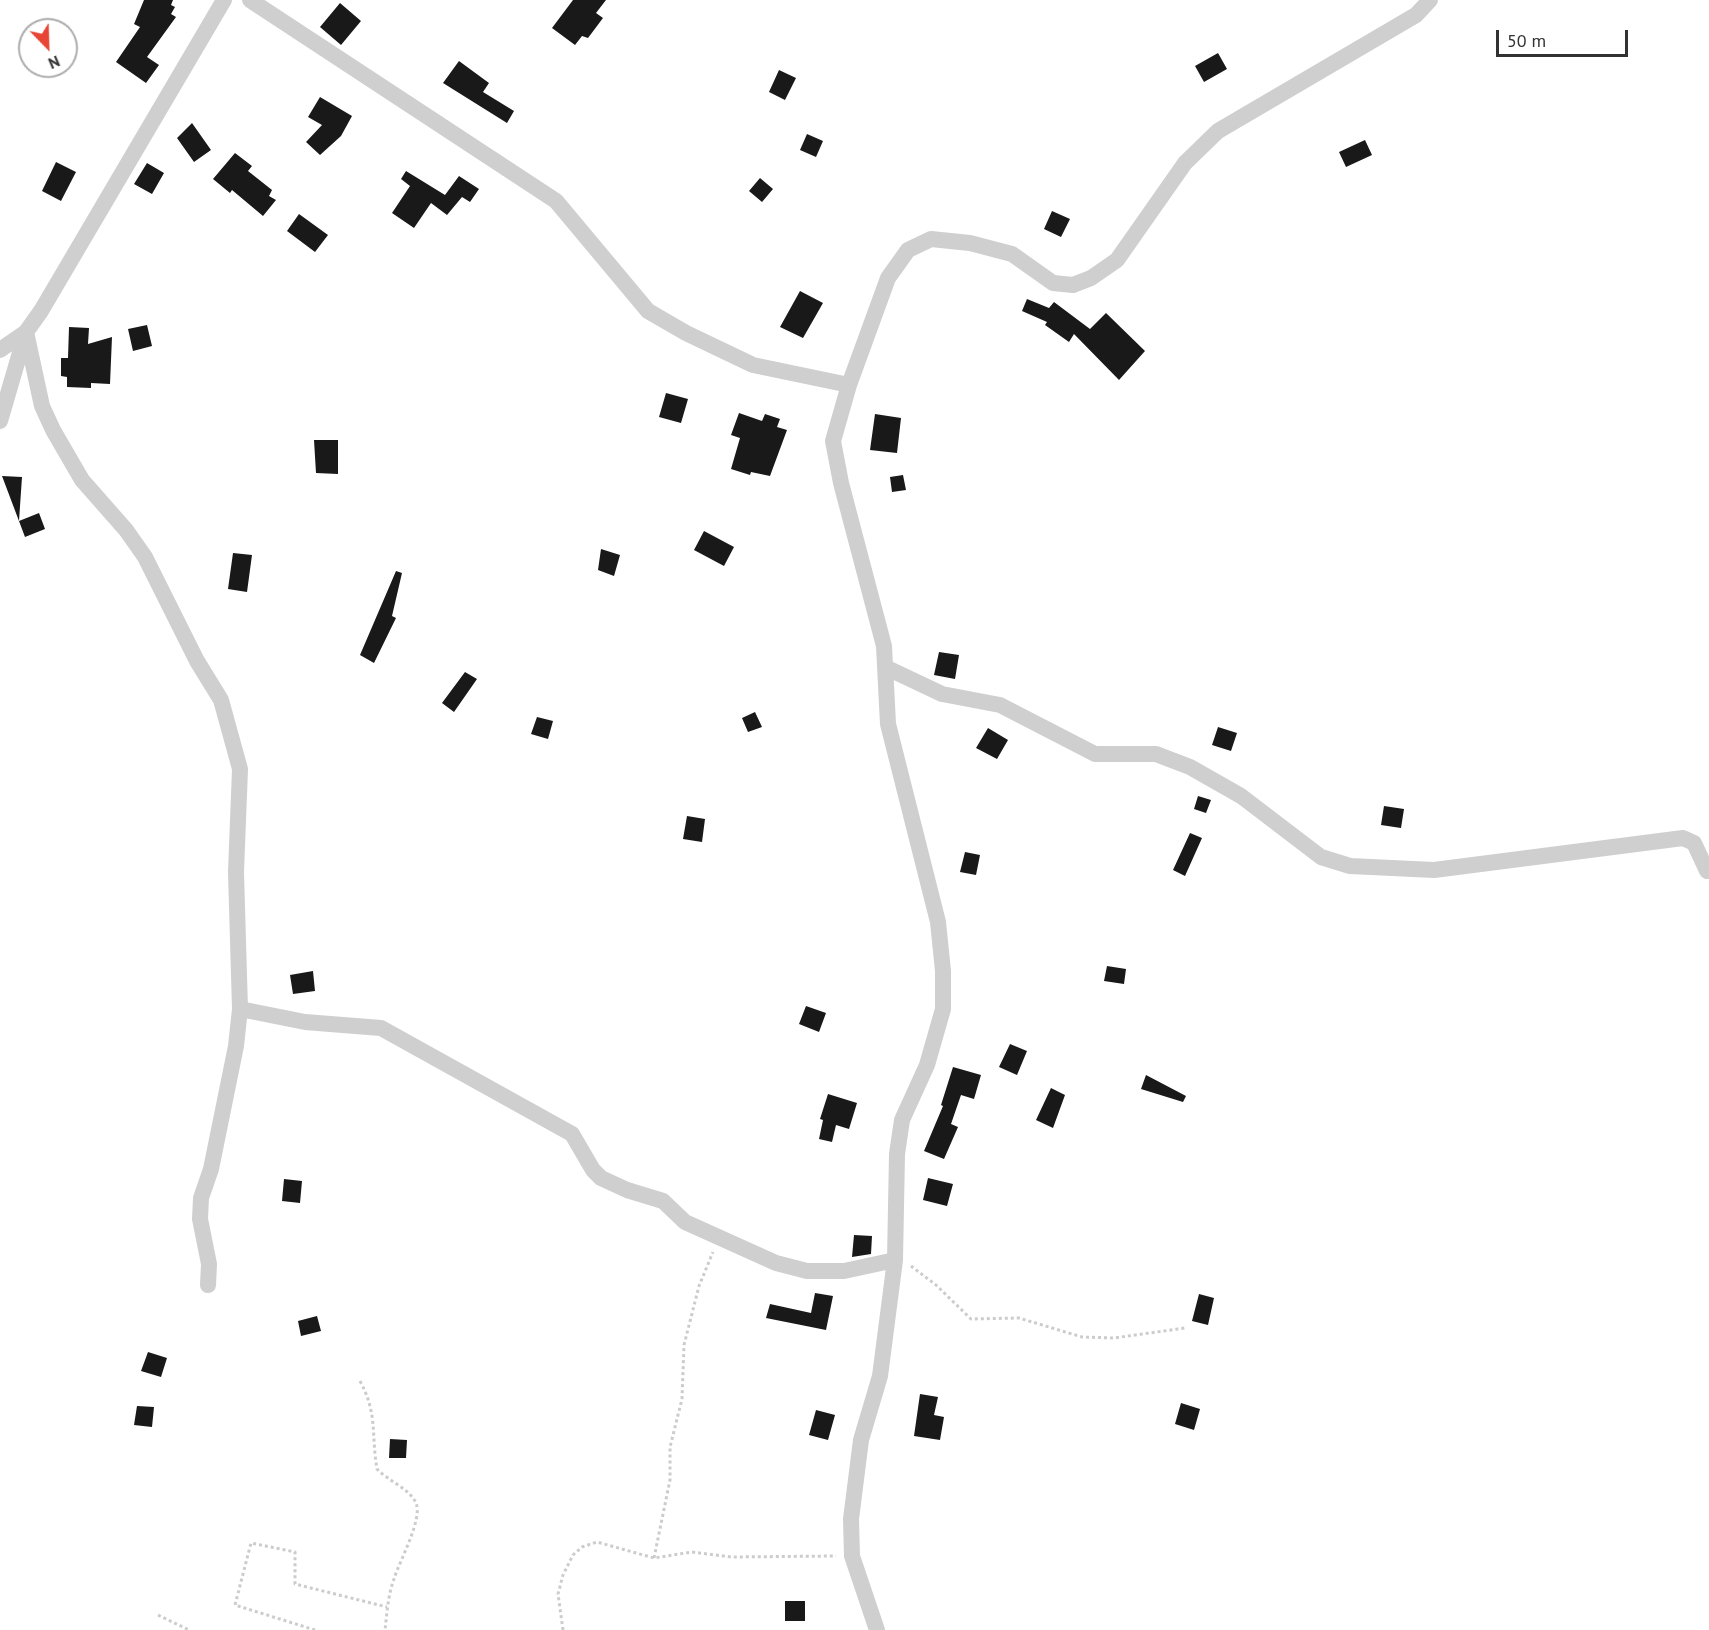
<!DOCTYPE html>
<style>
body{margin:0}
#map{position:relative;width:1709px;height:1630px;overflow:hidden;background:#fff;font-family:"PT Sans",sans-serif}
canvas{display:block}
.north{position:absolute;left:18px;top:18px;width:60px;height:60px;box-sizing:border-box;background:#fff;border:2px solid #adadad;border-radius:50%;rotate:157deg;font-size:16px;font-weight:700;line-height:24px;text-align:center;color:#323232}
.north::after{content:'';display:block;margin:auto;width:21px;height:27px;background:#e74636;clip-path:polygon(50% 0,100% 100%,50% 72%,0 100%)}
.scale{position:absolute;left:1496px;top:30px;width:132px;height:27px;box-sizing:border-box;border:3px solid #323232;border-top:0;padding-left:8px;font-size:18px;line-height:21px;white-space:nowrap;color:#323232;-webkit-text-stroke:4px #fff;paint-order:stroke}
</style>
<div id="map">
<canvas width="1709" height="1630"></canvas>
<div class="north">N</div>
<div class="scale">50 m</div>
</div>
<script>
const context = document.querySelector('canvas').getContext('2d');
context.lineJoin = 'round';
function paint(path, color) { context.fillStyle = color; context.fill(path, 'evenodd'); }
function stroke(path, color, width, dash) { context.strokeStyle = color; context.lineWidth = width; context.lineCap = dash ? 'butt' : 'round'; context.setLineDash(dash || []); context.stroke(path); }
paint(new Path2D(`
 M144 0H173L171 5 175 7 171 14 176 17 147 57 159 65 146 83 116 62 140 27 134 24Z
 M573 0H606L596 13 603 18 588 38 582 36 575 45 552 28Z
 M340 3 361 21 341 45 320 27Z
 M1218 53 1227 69 1204 82 1195 66Z
 M459 61 489 83 483 92 514 111 507 123 443 83Z
 M779 70 796 78 785 100 769 92Z
 M320 97 352 116 341 136 320 155 306 142 322 125 308 117Z
 M192 123 211 150 194 162 177 138Z
 M807 134 823 141 816 157 800 150Z
 M1365 140 1372 155 1346 167 1339 152Z
 M235 153 252 166 248 171 272 190 269 196 276 200 263 216 232 190 230 193 213 179Z
 M56 162 76 172 61 201 42 191Z
 M147 163 164 173 152 194 134 184Z
 M406 171 445 195 459 176 479 189 470 202 462 197 447 215 431 203 414 228 392 213 410 186 401 179Z
 M760 178 773 189 762 202 749 191Z
 M1052 211 1070 219 1061 237 1044 229Z
 M299 214 328 235 315 252 287 231Z
 M800 291 823 303 803 338 780 327Z
 M1027 299 1049 308 1054 302 1090 329 1106 313 1145 351 1119 380 1074 334 1069 342 1045 325 1047 322 1022 311Z
 M147 325 152 346 133 351 128 329Z
 M69 327 89 328 88 344 112 337 110 384 91 383V388L67 387V377L61 376V358H68Z
 M666 393 688 399 681 423 659 417Z
 M739 413 762 421 765 414 780 419 777 427 787 430 770 476 751 472 750 475 731 469 740 438 731 435Z
 M875 414 901 418 897 453 870 450Z
 M314 440H338V474L316 473Z
 M903 475 906 490 892 492 890 477Z
 M2 476 22 477 19 521 39 513 45 529 25 537Z
 M704 531 734 547 724 566 694 550Z
 M601 549 620 555 614 576 598 570Z
 M233 553 252 555 247 592 228 589Z
 M396 571 402 573 392 616 396 618 374 663 360 655Z
 M939 652 959 655 955 679 934 675Z
 M465 672 477 679 454 712 442 703Z
 M755 712 762 727 748 732 742 718Z
 M537 717 553 721 548 739 531 734Z
 M1218 727 1237 733 1231 751 1212 745Z
 M988 728 1008 740 997 759 976 748Z
 M1198 796 1211 800 1206 813 1194 809Z
 M1384 806 1404 809 1401 828 1381 825Z
 M687 816 705 819 702 842 683 839Z
 M1190 833 1202 838 1185 876 1173 870Z
 M965 852 980 855 976 875 960 872Z
 M1107 966 1126 969 1124 984 1104 981Z
 M313 971 315 991 293 994 290 975Z
 M806 1006 826 1013 819 1032 799 1024Z
 M1010 1044 1027 1051 1017 1075 999 1067Z
 M953 1067 981 1075 974 1099 961 1095 951 1124 958 1127 944 1159 924 1151 943 1106 941 1105Z
 M1146 1075 1186 1096 1183 1102 1141 1089Z
 M1051 1088 1065 1095 1053 1128 1036 1120Z
 M828 1094 857 1103 849 1129 836 1125 832 1142 819 1139 823 1120 820 1119Z
 M928 1178 953 1184 947 1206 923 1200Z
 M284 1179 302 1181 300 1203 282 1201Z
 M854 1235 872 1236 871 1254 852 1257Z
 M815 1293 833 1296 826 1330 766 1318 770 1304 811 1313Z
 M1199 1294 1214 1298 1208 1325 1192 1321Z
 M317 1316 321 1331 301 1336 298 1321Z
 M148 1352 167 1358 161 1377 141 1371Z
 M920 1394 938 1397 934 1415 944 1417 940 1440 914 1436Z
 M1181 1403 1200 1409 1194 1430 1175 1424Z
 M137 1406 154 1407 152 1427 134 1425Z
 M816 1410 835 1415 828 1440 809 1435Z
 M390 1439 407 1440 406 1458H389Z
 M785 1601H805V1621H785Z`), '#191919');
stroke(new Path2D(`
 M911 1266 936 1285 971 1319 1019 1318 1082 1337 1114 1338 1185 1328
 M360 1381C378 1414 371 1435 377 1469 388 1481 409 1488 416 1503 423 1519 399 1562 394 1579 388 1595 387 1613 385 1630
 M654 1558 670 1480V1447L682 1399 684 1345 699 1286 713 1252
 M158 1615 189 1630
 M315 1630 235 1605 251 1543 295 1552V1584L387 1607
 M563 1630 558 1594 563 1575 573 1555 582 1547 597 1542 654 1558 692 1552 731 1557 836 1556`), '#ccc', 3, [3, 3]);
stroke(new Path2D(`
 M250 0 556 201 648 311 686 333 753 365 849 385
 M0 350 26 332 41 311 224 0
 M0 421 26 332 42 406 53 430 82 480 126 530 145 557 197 661 221 700 240 769 236 872 240 1009 236 1046 211 1169 201 1198 200 1219 209 1264 208 1285
 M887 668 942 694 1000 705 1095 754H1156L1190 767 1241 796 1321 857 1350 866 1434 870 1683 838 1694 843 1707 871
 M240 1009 305 1022 381 1028 572 1134 593 1170 601 1178 627 1190 663 1201 685 1222 776 1263 807 1271H844L895 1260
 M877 1630 852 1556 851 1519 861 1440 880 1376 895 1260 897 1154 902 1120 927 1065 943 1009V971L938 922 888 724 884 646 841 483 833 441 849 385 888 278 908 250 931 239 970 243 1012 254 1053 283 1073 285 1091 278 1117 260 1185 163 1218 131 1416 15 1430 0`), '#cfcfcf', 16);
</script>
